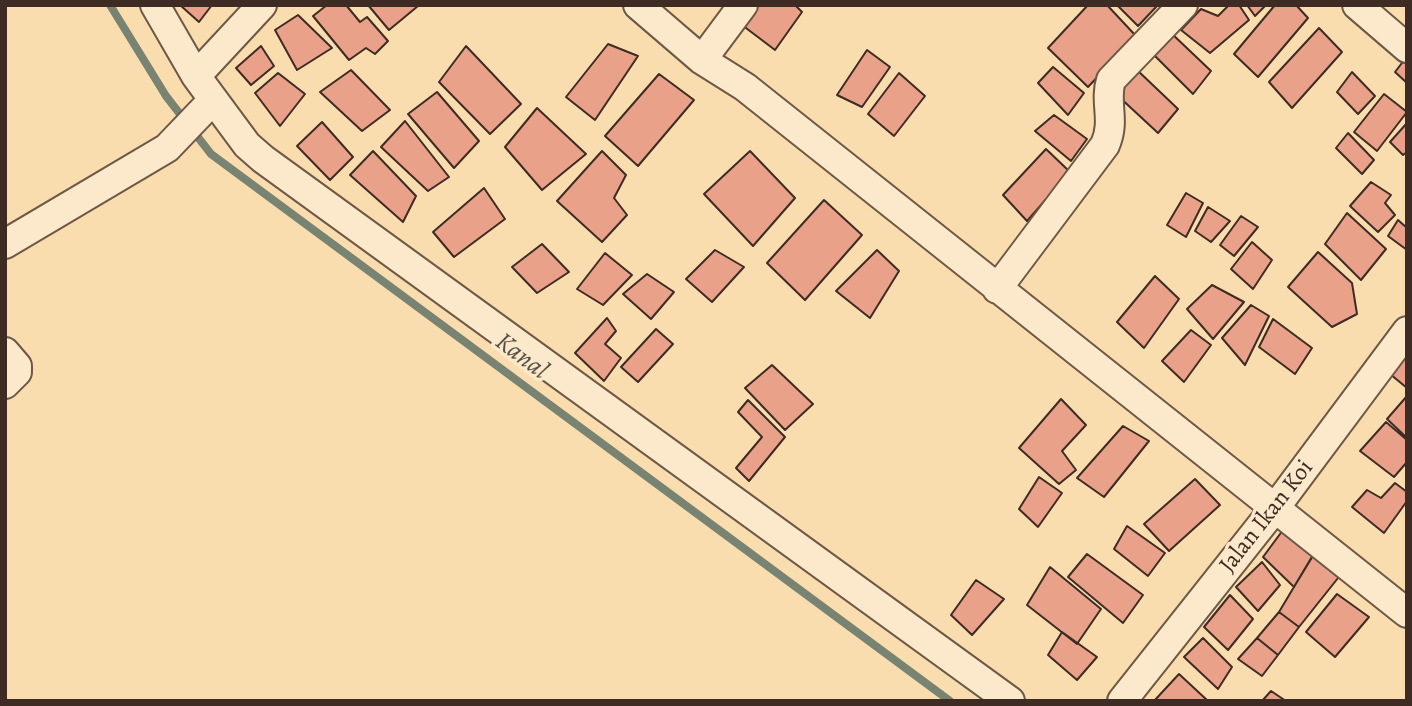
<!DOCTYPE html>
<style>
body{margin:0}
#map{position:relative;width:1412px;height:706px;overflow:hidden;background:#faddaf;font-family:Alegreya,serif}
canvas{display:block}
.frame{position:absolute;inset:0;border:7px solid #3e2b23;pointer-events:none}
</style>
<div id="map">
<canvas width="1412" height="706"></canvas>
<div class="frame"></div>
</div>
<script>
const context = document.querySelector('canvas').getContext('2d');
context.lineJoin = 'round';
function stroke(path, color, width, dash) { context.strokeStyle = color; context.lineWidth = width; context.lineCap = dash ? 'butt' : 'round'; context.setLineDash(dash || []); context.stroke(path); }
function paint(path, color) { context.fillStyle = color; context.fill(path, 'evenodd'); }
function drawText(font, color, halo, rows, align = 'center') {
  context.font = font + ' Alegreya,serif'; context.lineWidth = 7; context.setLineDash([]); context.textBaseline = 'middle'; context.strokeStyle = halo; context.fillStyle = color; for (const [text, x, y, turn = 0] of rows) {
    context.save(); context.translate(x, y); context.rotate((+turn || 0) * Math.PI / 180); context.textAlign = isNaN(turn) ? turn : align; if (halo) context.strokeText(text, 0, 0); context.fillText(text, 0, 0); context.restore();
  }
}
stroke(new Path2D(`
 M110 5 166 96 211 154 950 701`), '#788372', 8);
const building = new Path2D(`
 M180 5H212L199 22Z
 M327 5H346L360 22 367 17 388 41 375 54 366 48 349 60 313 16Z
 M368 5H418V6L389 30Z
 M759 5H795L802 12 775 50 742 25Z
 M1088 5H1107L1136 36 1088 87 1048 48Z
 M1117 5H1154L1156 7 1138 26Z
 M1229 5H1239L1249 20 1210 53 1181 30 1201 9 1218 16Z
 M1247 5H1266L1255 16Z
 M1275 5H1296L1308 18 1258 77 1234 54Z
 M298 15 332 48 297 70 275 30Z
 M1319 28 1342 52 1292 108 1269 82Z
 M1170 32 1211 71 1193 94 1152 53Z
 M608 44 638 56 595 120 566 97Z
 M261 46 274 66 251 85 236 68Z
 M466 46 521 104 490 134 439 82Z
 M867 50 890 67 862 107 837 95Z
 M1405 59 1407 60V83L1395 72Z
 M1053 67 1084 93 1068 115 1038 83Z
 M1136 69 1178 109 1158 133 1117 95Z
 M351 70 390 110 362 131 320 92Z
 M1352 72 1375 96 1358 114 1337 92Z
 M278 73 305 94 280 126 255 93Z
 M899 73 925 96 894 136 868 114Z
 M659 74 694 100 638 166 605 136Z
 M437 92 479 141 454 168 408 114Z
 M1384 94 1407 112 1377 151 1354 132Z
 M537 108 586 154 542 190 505 147Z
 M1054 115 1087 139 1071 161 1035 131Z
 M405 121 449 177 428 191 381 147Z
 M322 122 353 157 330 180 297 146Z
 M1407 123V152L1403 155 1390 142Z
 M1348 133 1374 160 1362 174 1336 148Z
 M1046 149 1070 172 1027 221 1003 195Z
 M373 151 416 196 403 222 350 175Z
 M602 151 626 175 614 198 627 215 602 242 557 201Z
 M750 151 795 198 753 246 704 194Z
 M1371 182 1391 195 1385 203 1395 215 1378 232 1350 206Z
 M484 188 505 219 454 257 433 232Z
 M1186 193 1203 203 1186 237 1167 225Z
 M824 200 862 235 805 300 767 263Z
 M1208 207 1230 221 1211 242 1195 231Z
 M1347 213 1386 249 1361 280 1325 244Z
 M1241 216 1258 227 1234 256 1220 245Z
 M1398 220 1407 228V250L1388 236Z
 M1252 242 1272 260 1253 289 1231 269Z
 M542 244 569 272 537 293 512 267Z
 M715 250 744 267 712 302 686 279Z
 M877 250 899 271 870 318 836 291Z
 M1318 252 1352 283 1357 314 1332 327 1288 287Z
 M605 253 632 275 603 305 577 289Z
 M647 274 674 292 651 319 623 294Z
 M1155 276 1179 299 1144 348 1117 322Z
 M1212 285 1244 302 1213 339 1187 309Z
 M1251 305 1269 316 1245 365 1222 338Z
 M607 318 616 331 605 344 621 358 604 381 575 353Z
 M1273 319 1312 348 1295 374 1259 347Z
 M656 329 673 344 638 382 621 367Z
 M1191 330 1211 345 1184 382 1162 361Z
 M1407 352V388L1390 374Z
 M772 365 813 404 785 430 745 388Z
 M1407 396V438L1387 419Z
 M1061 399 1086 425 1062 451 1076 470 1059 484 1019 448Z
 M748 400 785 437 749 481 736 468 762 437 738 412Z
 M1386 422 1407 440V462L1394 477 1360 451Z
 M1123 426 1149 441 1104 497 1077 478Z
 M1039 477 1062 493 1038 527 1019 509Z
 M1195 479 1220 505 1169 551 1144 524Z
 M1395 483 1407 492V501L1384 533 1352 507 1367 490 1381 498Z
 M1127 526 1165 553 1148 576 1114 549Z
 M1283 530 1314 554 1294 587 1263 557Z
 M1316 550 1342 573 1299 627 1279 612Z
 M1087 554 1143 595 1123 623 1068 577Z
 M1262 562 1280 585 1258 611 1236 587Z
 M1050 567 1101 609 1077 644 1027 605Z
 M976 580 1004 599 972 635 951 615Z
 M1337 594 1369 617 1335 657 1306 632Z
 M1230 595 1253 619 1228 650 1204 627Z
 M1279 612 1299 627 1278 655 1257 638Z
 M1062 632 1097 657 1077 680 1048 655Z
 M1203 638 1232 667 1218 689 1184 657Z
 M1257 638 1278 655 1262 676 1238 659Z
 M1179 674 1208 701H1154Z
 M1271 691 1286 701H1262Z`);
paint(building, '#e9a289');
stroke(building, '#3e2b23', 2);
const street = new Path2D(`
 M155 5 196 76 262 5
 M638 5 702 60 745 87 1407 613
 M1357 5 1407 48
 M702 60 743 5
 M196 76 247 145 263 159 1010 701
 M5 244 167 148 213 100
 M997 289 1105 145C1116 120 1104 103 1111 80L1183 5
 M5 352 17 366V372L5 384
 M1122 701 1275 508 1407 331`);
stroke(street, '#6d5846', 32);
stroke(street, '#fce9cb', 28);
drawText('24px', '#3e2b23', '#fce9cb', [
 ["Jalan Ikan Koi",1267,517,-52]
]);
drawText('italic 26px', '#565044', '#fce9cb', [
 ["Kanal",521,357,37]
]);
</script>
